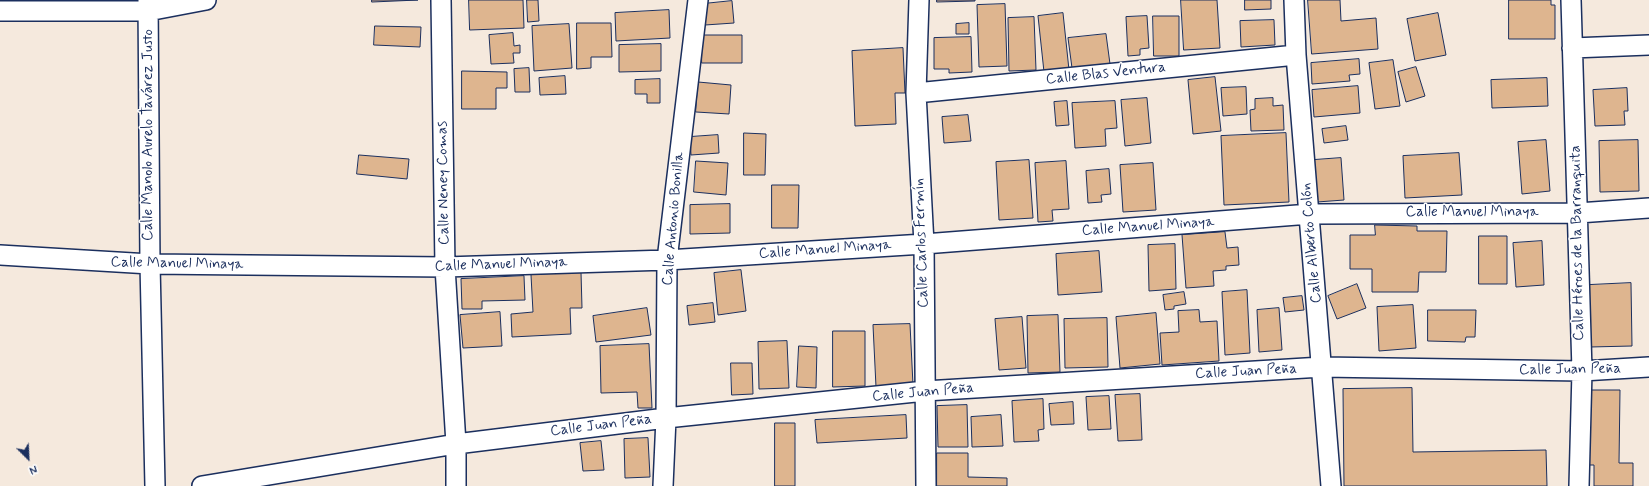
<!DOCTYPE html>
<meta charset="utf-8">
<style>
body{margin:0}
#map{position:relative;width:1649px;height:486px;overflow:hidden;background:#f5e9dd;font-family:Mynerve,sans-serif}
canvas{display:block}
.north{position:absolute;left:8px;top:438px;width:40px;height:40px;-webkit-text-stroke:3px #fff;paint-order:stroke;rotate:156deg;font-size:11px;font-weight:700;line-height:16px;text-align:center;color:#1b2f5e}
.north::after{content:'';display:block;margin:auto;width:14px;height:18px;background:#1b2f5e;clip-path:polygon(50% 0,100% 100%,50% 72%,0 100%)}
</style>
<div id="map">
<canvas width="1649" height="486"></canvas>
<div class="north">N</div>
</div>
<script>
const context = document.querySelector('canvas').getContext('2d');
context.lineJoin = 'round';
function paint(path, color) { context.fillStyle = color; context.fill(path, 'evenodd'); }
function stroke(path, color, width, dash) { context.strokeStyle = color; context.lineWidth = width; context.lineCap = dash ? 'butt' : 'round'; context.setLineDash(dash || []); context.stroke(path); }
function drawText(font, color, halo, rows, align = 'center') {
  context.font = font + ' Mynerve,sans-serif'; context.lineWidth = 3; context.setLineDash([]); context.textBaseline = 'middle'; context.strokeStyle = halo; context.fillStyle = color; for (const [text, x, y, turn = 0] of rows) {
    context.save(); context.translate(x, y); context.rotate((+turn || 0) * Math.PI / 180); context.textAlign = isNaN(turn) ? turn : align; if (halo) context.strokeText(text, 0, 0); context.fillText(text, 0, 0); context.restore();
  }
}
const building = new Path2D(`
 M372 0H418L372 2Z
 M469 0H523L524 28 470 30Z
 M527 0H538L539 21 528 22Z
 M937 0H975V1L937 2Z
 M1181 0H1217L1220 48 1184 50Z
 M1245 0H1271V9L1245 10Z
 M1308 0H1340L1341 21 1376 18 1378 49 1312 54Z
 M1509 0H1551V5H1555V39H1509Z
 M732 1 734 23 705 25 703 4Z
 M1005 4 1007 66 979 67 977 5Z
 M669 10 670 38 616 41 615 13Z
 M1063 13 1069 70 1044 72 1038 16Z
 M1438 13 1446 55 1415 61 1407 19Z
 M1147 16 1149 48 1140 49V55L1128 56 1126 17Z
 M1153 16H1179V56H1154Z
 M1034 17 1036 70 1009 71 1008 18Z
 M1274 20 1275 45 1241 47 1240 21Z
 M577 23H611L612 57H591V68L577 69Z
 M969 23V34H956V24Z
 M569 24 572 68 534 71 532 26Z
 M375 26 421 27 420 47 374 45Z
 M513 33 514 46 520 45V53H513L514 63 491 64 489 35Z
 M1106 34 1110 64 1072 68 1068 38Z
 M702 35H742V63H702Z
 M971 37 972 72 949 73V69H934V38Z
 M661 44V71L619 72V45Z
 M903 48 905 93H895L896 124 855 126 852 51Z
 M1359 59 1360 74 1349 75 1350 81 1312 84 1311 63Z
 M1393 60 1400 106 1375 109 1369 63Z
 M1416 67 1425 96 1406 102 1398 72Z
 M529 68 530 92H515L514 69Z
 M462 71 507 72V88H496V109H462Z
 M565 76 566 94 540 95 539 78Z
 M1215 77 1221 131 1193 134 1188 80Z
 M1547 78 1548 106 1492 108 1491 80Z
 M660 79V103H647V94H635V80Z
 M698 82 731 85 729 114 696 112Z
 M1358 86 1360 113 1314 117 1312 90Z
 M1246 87 1247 114 1223 116 1221 88Z
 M1627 88 1628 111H1624L1625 125 1595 126 1593 90Z
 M1147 98 1151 143 1125 146 1121 100Z
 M1273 98V106L1283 105 1284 130 1251 131 1250 110 1255 109V99Z
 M1067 101 1069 125 1056 126 1054 102Z
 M1115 101 1117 128 1105 129 1106 146 1075 148 1072 103Z
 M968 115 971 141 944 143 942 117Z
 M1346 126 1348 140 1324 143 1322 129Z
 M744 133 766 134 765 175H744Z
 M1286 133 1289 202 1224 205 1221 136Z
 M718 135 719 153 691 155 690 137Z
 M1546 140 1550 191 1522 194 1518 142Z
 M1638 140 1639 191 1600 192 1599 141Z
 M1459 153 1462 195 1405 198 1403 156Z
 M359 155 409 159 407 179 357 174Z
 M1341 158 1344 200 1317 202 1314 160Z
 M1029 160 1033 218 999 220 996 162Z
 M696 161 728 163 726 195 694 192Z
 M1066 161 1069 209 1052 210 1053 221 1038 222 1035 163Z
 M1153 163 1156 210 1123 212 1120 165Z
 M1109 169 1111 194 1101 195 1102 202 1088 203 1086 171Z
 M772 185H799L798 228H772Z
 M730 204V233L690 234V205Z
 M1375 225 1417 226V231H1447L1446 272H1419L1418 292H1372V269H1350V235H1375Z
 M1225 232 1227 248 1238 247 1239 265 1226 266V270L1213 271 1214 286 1186 288 1182 235Z
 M1479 236H1507V284H1479Z
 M1542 241 1544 285 1516 287 1513 243Z
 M1175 244 1176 289 1149 291 1148 245Z
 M1099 251 1102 292 1058 295 1056 254Z
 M741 270 746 311 718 315 714 273Z
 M581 272 582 308H570L571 334 512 337 511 314 533 312 531 275Z
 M524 276 525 300 482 301V309H462L461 279Z
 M1631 283 1632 346 1590 347 1589 285Z
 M1357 284 1366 308 1337 319 1328 296Z
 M1247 290 1250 353 1225 355 1222 292Z
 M1184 292 1186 304 1174 306V309L1165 310 1163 295Z
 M1302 296 1304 310 1285 312 1283 298Z
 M713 303 715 322 689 325 687 306Z
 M1413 305 1416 348 1379 351 1377 307Z
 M647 308 651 335 596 342 593 316Z
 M1279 308 1282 350 1259 352 1257 310Z
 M1199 310 1200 322 1217 321 1219 361 1162 365 1160 333 1179 332 1178 311Z
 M1428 310H1476L1475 337H1466L1465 342 1428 341Z
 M500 312 502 346 463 348 460 315Z
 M1156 313 1160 364 1120 368 1116 317Z
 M1058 315 1060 372 1028 373 1027 316Z
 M1022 317 1026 368 999 370 995 319Z
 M1107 318 1108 367 1065 368 1064 319Z
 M910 324 913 385 876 387 873 325Z
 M833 331H865V386L833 387Z
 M787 341 789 388 759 389 758 342Z
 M649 344 652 408H638L637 392 601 393 600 346Z
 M799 346 817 347 816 388 797 387Z
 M731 363H752L753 394 732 395Z
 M1412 388 1413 452 1546 450 1547 486H1344L1343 389Z
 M1588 390H1620L1619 463H1633V486H1594V465H1587Z
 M1140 394 1142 440 1118 441 1115 395Z
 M1109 396 1111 429 1088 430 1086 397Z
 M1043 399 1044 429 1038 430 1039 441 1014 442 1012 401Z
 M1073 402 1074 424 1051 425 1049 404Z
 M967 405 968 447H938L937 406Z
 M906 415 907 438 817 443 815 420Z
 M1001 415 1003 446 972 447 971 417Z
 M775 423H795V486H775Z
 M648 438 650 477 625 478 624 439Z
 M601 441 604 470 583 471 580 443Z
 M937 453H968V477L1007 478V486H937Z`);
paint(building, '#deb58f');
stroke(building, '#1b2f5e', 1);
const minor = new Path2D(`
 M148 0 150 264 155 486
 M441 0 445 267 456 444V486
 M919 0 916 93 924 244 926 486
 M1294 0 1296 55 1331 486
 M1571 0 1582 371 1579 486
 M0 11H148L206 0
 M1572 48 1649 45
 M916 93 1296 55
 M0 255 150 264 445 267 667 260 924 244 1310 214 1578 213 1649 208
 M202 486 456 444 666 418 925 391 1322 367 1582 371 1649 367
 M663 486 666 418 667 260 698 0`);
stroke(minor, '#1b2f5e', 22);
stroke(minor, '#fff', 19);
drawText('15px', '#1b2f5e', '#fff', [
 ["Calle Blas Ventura",1106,74,-6],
 ["Calle Manolo Aurelo Tavárez Justo",149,135,-90],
 ["Calle Neney Comas",444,183,-91],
 ["Calle Manuel Minaya",1472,213],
 ["Calle Antonio Bonilla",674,219,-85],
 ["Calle Manuel Minaya",1148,227,-4],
 ["Calle Carlos Fermín",922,243,-92],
 ["Calle Alberto Colón",1312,243,-95],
 ["Calle Héroes de la Barranquita",1578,243,-91],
 ["Calle Manuel Minaya",825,250,-4],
 ["Calle Manuel Minaya",177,264,1],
 ["Calle Manuel Minaya",501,265,-2],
 ["Calle Juan Peña",1570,370,-1],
 ["Calle Juan Peña",1246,372,-3],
 ["Calle Juan Peña",923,393,-5],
 ["Calle Juan Peña",601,426,-7]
]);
</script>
